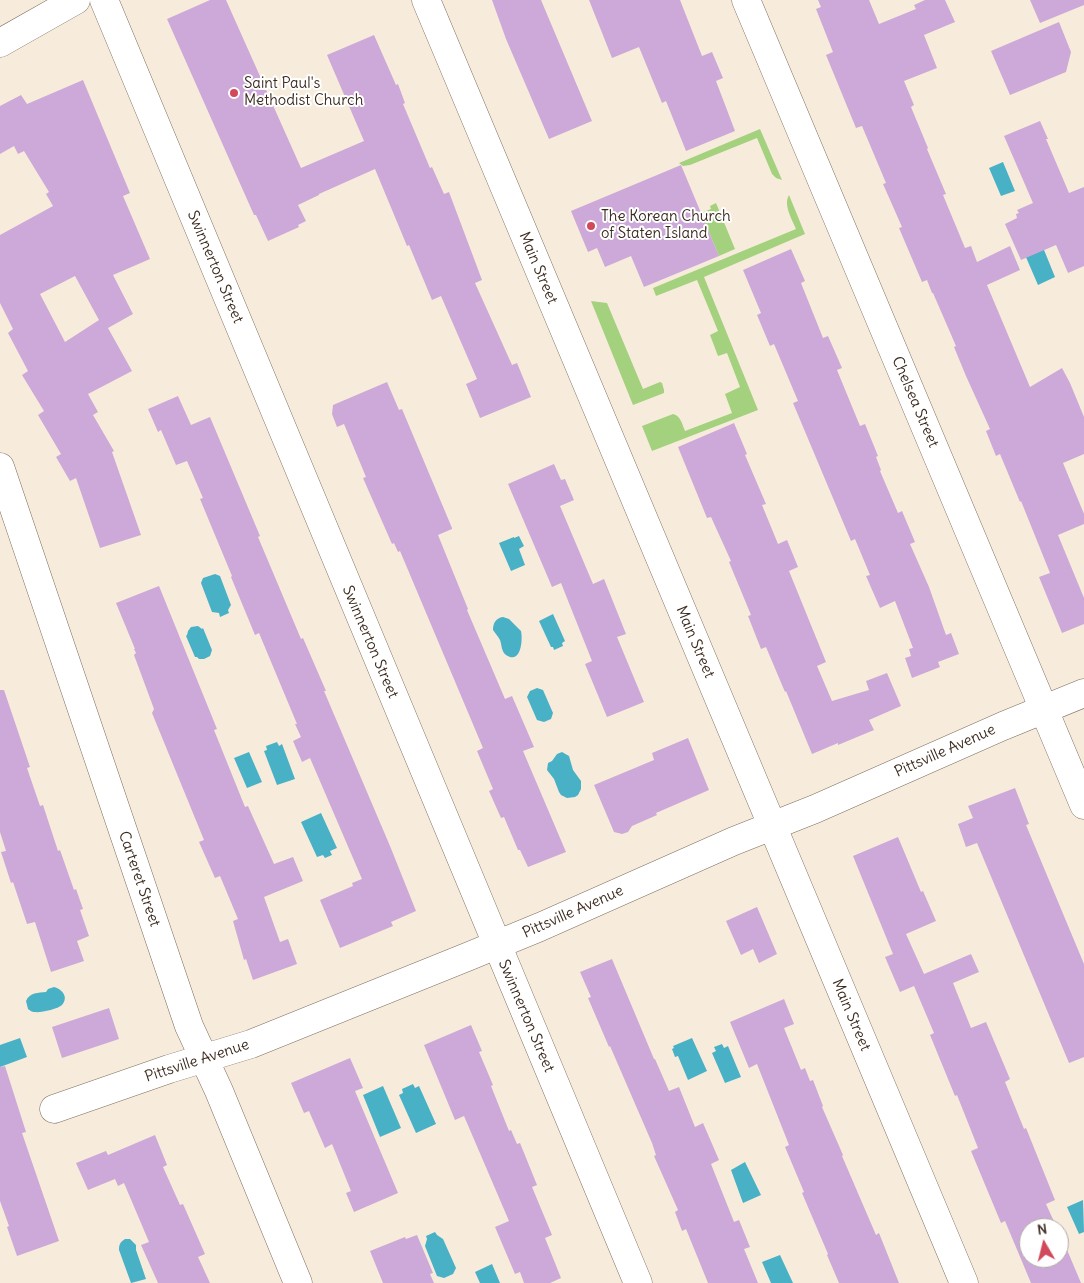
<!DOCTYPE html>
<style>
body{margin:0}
#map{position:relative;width:1084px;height:1283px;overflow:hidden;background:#f7ecdb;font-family:Delius,sans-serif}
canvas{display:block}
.north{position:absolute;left:1019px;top:1218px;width:50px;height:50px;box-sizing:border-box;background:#fff;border:1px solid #b1aaa5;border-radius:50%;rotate:352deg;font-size:14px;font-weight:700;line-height:20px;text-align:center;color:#3b2a1e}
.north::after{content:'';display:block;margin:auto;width:18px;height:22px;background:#d1495b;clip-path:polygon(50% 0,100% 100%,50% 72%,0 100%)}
</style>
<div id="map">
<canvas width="1084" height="1283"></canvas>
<div class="north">N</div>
</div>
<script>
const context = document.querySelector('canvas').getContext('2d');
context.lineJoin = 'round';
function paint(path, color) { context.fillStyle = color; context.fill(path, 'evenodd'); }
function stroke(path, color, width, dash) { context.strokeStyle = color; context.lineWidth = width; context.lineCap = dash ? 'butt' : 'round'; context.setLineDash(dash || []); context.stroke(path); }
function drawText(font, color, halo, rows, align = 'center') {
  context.font = font + ' Delius,sans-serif'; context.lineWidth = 4; context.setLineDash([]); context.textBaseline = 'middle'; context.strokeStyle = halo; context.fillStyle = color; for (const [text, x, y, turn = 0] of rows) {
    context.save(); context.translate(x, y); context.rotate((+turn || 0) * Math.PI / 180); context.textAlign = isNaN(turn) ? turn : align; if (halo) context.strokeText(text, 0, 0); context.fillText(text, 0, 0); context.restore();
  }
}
paint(new Path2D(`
 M760 129 782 180 776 178 772 174 757 138 690 165 683 166 679 163Z
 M789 195 805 234 704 277 758 410 652 451 642 426 673 414C681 416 682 424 685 431L732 413 725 394 740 387 727 353 718 356 710 335 718 331 697 280 656 296 653 288 796 229C792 219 783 205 789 195Z
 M716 203 735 249 719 256 701 213 711 209 710 206Z
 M591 301 607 303 643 389 660 382 662 383 664 390V393L633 405Z`), '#a4d17e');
paint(new Path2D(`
 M1003 162 1015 191 1001 196 989 168Z
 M1040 240 1055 277 1038 285 1022 248Z
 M519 536 524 546 519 549 525 565 511 571 499 543 514 537V538Z
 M215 574 220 576 231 605 228 610 229 613 220 617 219 613 212 612 201 583 203 578Z
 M553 614 565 641 562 643 563 646 554 650 553 647H551L539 621Z
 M503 617 509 619 521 631C523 640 521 665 506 655 501 651 502 645 500 640 498 636 495 633 493 630 493 623 496 618 503 617Z
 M198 626 202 629 203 628 212 650 210 656 204 659H199L197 657H195L186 636 187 635 188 631 191 627Z
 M537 688 543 690 553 713 551 719 544 722 537 720 527 697 530 691Z
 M277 742 279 746 282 744 295 779 277 785 264 751 267 750 266 746Z
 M249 752 262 782 247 788 234 758Z
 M562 752 569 756 573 770 581 781V789L578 795 575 797 567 798 561 795 559 792 554 779 547 770 548 763 552 761 557 754Z
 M321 813 337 848 330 851 332 855 325 858 323 855 317 857 301 822Z
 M54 987C62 989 69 997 62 1005 58 1009 40 1013 35 1012 31 1012 31 1011 28 1009L26 1001C30 992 38 993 46 992L48 989Z
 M20 1038 27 1057 0 1067V1045Z
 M692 1038 707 1071 688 1080 678 1056 675 1057 672 1049 674 1048 673 1046Z
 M722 1044 724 1048 728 1046 741 1077 725 1083 712 1053 716 1051 714 1047Z
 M413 1084 415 1088 419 1086 436 1124 416 1133 399 1095 403 1093 402 1089Z
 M383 1086 401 1128 380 1137 363 1095Z
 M745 1162 761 1195 743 1203 731 1170Z
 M1083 1200 1084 1232 1079 1234 1067 1207Z
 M435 1232 437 1235 443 1239 456 1268 453 1274 444 1278 437 1276 425 1246 427 1239 426 1236Z
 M125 1239H130L136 1245V1250L146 1279 131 1283 119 1250C119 1245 120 1242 125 1239Z
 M780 1255 793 1283H771L762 1262Z
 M492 1264 500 1283H480L475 1272Z`), '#48b1c6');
paint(new Path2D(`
 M210 0H226L301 168 364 141 327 55 374 35 396 85 398 84 405 103 403 104 430 168 432 167 444 194 449 192 482 280 475 283 512 365 517 363 531 397 480 418 466 384 477 379 441 296 432 300 409 245 407 246 375 169 319 194V195L298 205 306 221 298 225 299 227 268 241 256 215H254L167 19Z
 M492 0H541L592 121 549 139 506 39Z
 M589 0H680L702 56 712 52 723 78 716 81 735 131 686 151 666 101 662 103 639 47 612 58Z
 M818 0H869L879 24 916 9 914 5 925 0H945L955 22 924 35 937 68 904 81 914 105 911 107 928 148 927 149 946 194 943 195 965 248 971 246 977 262 1010 246 1020 270 987 285 1030 387 1062 368 1070 383 1084 417V454L1063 463 1084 514V524L1058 535 1084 598V624L1062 633 1039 577 1050 573 1021 501 1020 502 1000 454 996 456 986 431 990 429 966 376 954 347 956 346 933 293H932L927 280 922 282 899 228 902 227 883 184 886 183 862 126 856 128 826 55 833 52 816 9 821 7Z
 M1030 0H1084V5L1040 23Z
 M1059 22 1071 52 1066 72 1010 95 991 51Z
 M83 80 130 193 123 196 150 259 113 275 133 314 108 328 132 371 88 394 98 412 93 415 114 451 112 452 141 535 100 548 76 478 70 481 56 457 61 454 38 415 44 411 22 375 28 371 8 333 13 329 0 303V235L53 206 46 194 49 192 24 151 18 154 14 146 0 154V106L21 95 27 104ZM75 276 99 320 65 342 40 294Z
 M1040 121 1048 139H1046L1069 193 1084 187V266L1068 273 1056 245 1021 260 1005 224 1017 218 1016 214 1019 213 1017 210 1033 203 1004 136Z
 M681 165 719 256 644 287 631 256 605 267 597 248 588 252 571 211Z
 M791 249 805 281 801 283 823 338 828 336 842 368 837 370 860 426 865 424 878 456 876 457 881 470 880 471 898 513 902 511 915 542 910 544 929 587 946 635 951 633 959 654 938 662 940 667 912 678 905 658 911 656 909 649 913 648 895 601 880 608 866 576 870 575 855 539 851 541 793 403 798 401 774 344 770 346 757 315 761 313 743 270Z
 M387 382 399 410 402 409 452 528V529L438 535 468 609 467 610 505 699 512 696 534 747 523 751 566 852 528 867 520 850H518L504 817 501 818 489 791 493 789 477 751 483 748 400 551 398 552 394 543 392 544 363 478 366 477 344 424 337 427 332 414 333 405Z
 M178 396 191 425 210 417 260 536 258 537 301 639 303 638 326 691H324L390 846 416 911 391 922 393 926 340 948 320 900 353 886 352 883 362 879 310 758 302 762 293 741 301 737 295 724H297L259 633 255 635 231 577 232 576 200 499 203 498 187 461 176 465 161 430 158 432 148 409Z
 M734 423 747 454 745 455 766 504 762 505 778 544 787 540 798 567 789 571 826 662 817 666 832 701 869 690 866 681 887 673 901 706 869 720 874 730 838 745V743L812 754 786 691 785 692 766 647 761 649 748 616 751 615 729 562 731 561 711 517 707 518 678 447Z
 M554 464 561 480 565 479 574 500 560 506 593 584 604 579 626 634 617 637 644 702 607 717 585 664 592 661 561 583 552 587 508 484Z
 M159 586 217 729 214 730 245 807 248 806 274 864 293 857 303 881 264 897 280 942 288 939 297 964 253 980 246 959 244 960 233 921 238 919 220 876 215 878 199 842 204 840 152 713 154 709 134 655 136 653 134 649H135L116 603Z
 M0 690H4L30 767 27 768 40 806 43 805 58 851 60 850 74 890 76 889 83 909 80 910 89 936 77 941 84 961 51 972 35 922 27 924 13 882 11 883 1 852 6 851 0 832Z
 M688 738 709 790 656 813 657 815 632 826 628 832 622 834 614 832 594 785 654 760 652 753Z
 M1015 788 1029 824 1026 825 1084 964V1057L1069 1063 977 843 966 847 958 824 973 818 968 806Z
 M898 837 921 892 923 891 936 921 906 934 924 974 971 954 979 972 953 983 971 1028 986 1022 1010 1079 1005 1082 1024 1129 1026 1128 1055 1200 1046 1204 1057 1228H1029V1258H1059V1231L1063 1232 1066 1240 1065 1245 1081 1283H1031L1005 1221 1001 1223 971 1151 978 1148 957 1095 955 1096 930 1035 934 1033 914 986 900 992 885 957 893 954 853 856Z
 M757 907 777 954 759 963 753 949 741 955 726 921Z
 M612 959 654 1059H655L669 1091 679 1087 695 1127 703 1123 719 1160 711 1164 734 1222 739 1220 750 1247 744 1249 758 1283H708L686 1229 682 1231 675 1212 678 1210 654 1156 656 1155 652 1143 610 1046 609 1047 588 998 591 997 580 972Z
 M784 999 794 1024 784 1028 801 1070 805 1068 810 1081 813 1080 823 1106 822 1107 843 1155 842 1156 876 1235 879 1233 899 1283H839L827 1255 828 1254 802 1193 804 1192 785 1147 789 1145 757 1064 749 1068 730 1022Z
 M109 1008 119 1039 62 1058 52 1027Z
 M471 1025 482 1051 479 1052 493 1085 491 1086 509 1131 511 1130 517 1144 520 1143 537 1185 532 1187 552 1235 545 1238 561 1278 550 1283H524L520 1272 515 1274 495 1227 509 1221 464 1116 455 1120 424 1045Z
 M350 1058 363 1088 355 1091 398 1193 354 1212 346 1193 351 1191 332 1144 325 1148 309 1111 304 1113 291 1083Z
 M5 1066 26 1132 22 1133 59 1241 17 1256 7 1227 9 1226 0 1201V1067Z
 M155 1135 167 1165 163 1167 180 1205 183 1204 205 1254 198 1257 210 1283H158L141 1245 149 1242 124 1183 118 1186 115 1179 88 1190 76 1163 106 1151 108 1155Z
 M417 1235 433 1273 430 1274 434 1283H383L370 1251 405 1237 406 1239Z`), '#cca9d8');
const minor = new Path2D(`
 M104 0 638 1283
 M426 0 964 1283
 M746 0 1084 805
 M0 467 189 1026 219 1091 298 1283
 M54 1109 169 1069 251 1044 467 957 540 927 734 841 815 809 1003 726 1084 693`);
const tertiary = new Path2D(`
 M0 43 76 0`);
stroke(minor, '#7d6e60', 29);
stroke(tertiary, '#7d6e60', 29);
stroke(minor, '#fff', 28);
stroke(tertiary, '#fff', 28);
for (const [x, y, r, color] of [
 [234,93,5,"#d1495b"],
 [591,226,5,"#d1495b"]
]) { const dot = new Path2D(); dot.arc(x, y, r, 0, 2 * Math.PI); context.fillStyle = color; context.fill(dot); stroke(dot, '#fff', 2); }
drawText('15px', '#3b2a1e', '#fff', [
 ["Saint Paul's",244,84],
 ["Methodist Church",244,101],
 ["The Korean Church",601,217],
 ["of Staten Island",601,234]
], 'left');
drawText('15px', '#3b2a1e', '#fff', [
 ["Swinnerton Street",215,267,67],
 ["Main Street",538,268,67],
 ["Chelsea Street",915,402,67],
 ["Swinnerton Street",370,642,67],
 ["Main Street",695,642,67],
 ["Pittsville Avenue",945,751,-24],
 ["Carteret Street",139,879,71],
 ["Pittsville Avenue",573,912,-24],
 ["Main Street",851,1015,67],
 ["Swinnerton Street",526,1016,67],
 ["Pittsville Avenue",197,1061,-18]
]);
</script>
